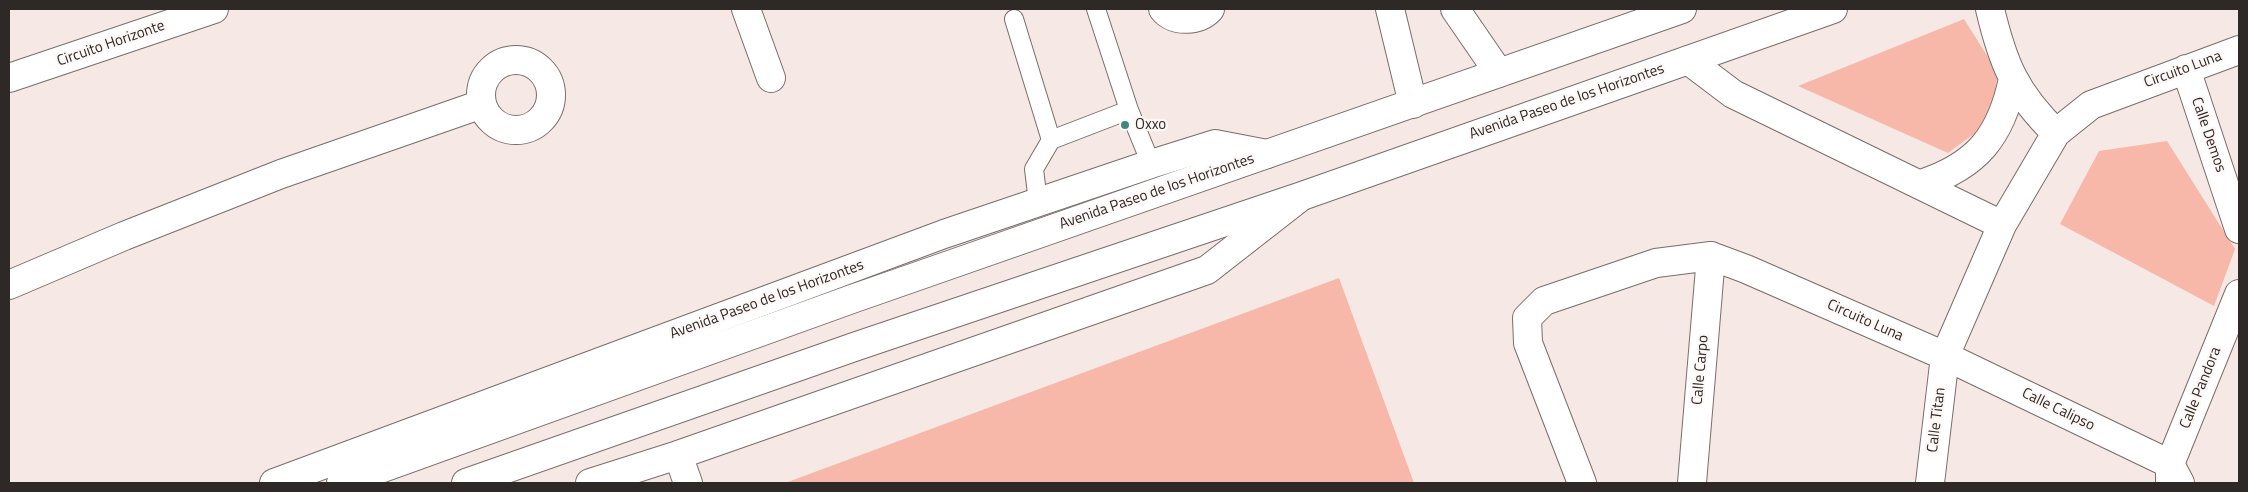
<!DOCTYPE html>
<style>
body{margin:0}
#map{position:relative;width:2248px;height:492px;overflow:hidden;background:#f6e8e5;font-family:"Titillium Web",sans-serif}
canvas{display:block}
.frame{position:absolute;inset:0;border:10px solid #2e2827;pointer-events:none}
</style>
<div id="map">
<canvas width="2248" height="492"></canvas>
<div class="frame"></div>
</div>
<script>
const context = document.querySelector('canvas').getContext('2d');
context.lineJoin = 'round';
function paint(path, color) { context.fillStyle = color; context.fill(path, 'evenodd'); }
function stroke(path, color, width, dash) { context.strokeStyle = color; context.lineWidth = width; context.lineCap = dash ? 'butt' : 'round'; context.setLineDash(dash || []); context.stroke(path); }
function drawText(font, color, halo, rows, align = 'center') {
  context.font = font + ' "Titillium Web",sans-serif'; context.lineWidth = 4.5; context.setLineDash([]); context.textBaseline = 'middle'; context.strokeStyle = halo; context.fillStyle = color; for (const [text, x, y, turn = 0] of rows) {
    context.save(); context.translate(x, y); context.rotate((+turn || 0) * Math.PI / 180); context.textAlign = isNaN(turn) ? turn : align; if (halo) context.strokeText(text, 0, 0); context.fillText(text, 0, 0); context.restore();
  }
}
paint(new Path2D(`
 M1964 19 1998 73 1990 122 1948 153 1798 86Z
 M2167 141 2235 249 2214 306 2060 224 2099 151Z
 M1339 278 1414 483H785Z`), '#f7b8a9');
const lane = new Path2D(`
 M1014 19 1051 140
 M1129 110 1151 164
 M1038 202 1034 169 1051 140 1129 110 1096 9`);
const street = new Path2D(`
 M746 9 771 78
 M1163 9C1174 23 1199 21 1210 9
 M1390 9 1413 104
 M1455 9 1499 73
 M1990 9C2003 64 2015 93 2056 133
 M1688 60 1733 94 2002 225
 M481 95a35 35 0 1 1 70 0a35 35 0 1 1-70 0Z
 M2186 69 2239 229
 M9 78 214 9
 M1921 184C1977 166 2001 136 2013 79
 M9 285 124 236 281 174 482 104
 M2170 482V464L2239 294
 M1582 483 1528 343 1527 318 1544 301 1656 263 1711 256 1746 269 1945 356 2170 464 2180 483
 M1692 483 1711 256
 M1930 483 1945 356 2002 225 2056 133 2091 105 2239 50`);
const secondary = new Path2D(`
 M678 455 688 483
 M274 483 944 234 1151 164 1215 144 1267 154
 M590 483 678 455 1207 270 1298 199`);
const primary = new Path2D(`
 M341 483 852 299 1682 9
 M466 483 857 346 1302 196 1833 9`);
stroke(lane, '#796d6a', 20);
stroke(street, '#796d6a', 30);
stroke(secondary, '#796d6a', 30);
stroke(primary, '#796d6a', 30);
stroke(lane, '#fff', 18);
stroke(street, '#fff', 28);
stroke(secondary, '#fff', 28);
stroke(primary, '#fff', 28);
for (const [x, y, r, color] of [
 [1125,125,5,"#408780"]
]) { const dot = new Path2D(); dot.arc(x, y, r, 0, 2 * Math.PI); context.fillStyle = color; context.fill(dot); stroke(dot, '#fdf7f6', 2); }
drawText('15px', '#2e2827', '#fdf7f6', [
 ["Circuito Horizonte",111,44,-19],
 ["Circuito Luna",2183,70,-20],
 ["Avenida Paseo de los Horizontes",1567,102,-19],
 ["Calle Demos",2208,135,71],
 ["Avenida Paseo de los Horizontes",1157,192,-19],
 ["Avenida Paseo de los Horizontes",767,300,-20],
 ["Circuito Luna",1865,321,24],
 ["Calle Carpo",1701,370,-85],
 ["Calle Pandora",2201,388,-68],
 ["Calle Calipso",2058,410,26],
 ["Calle Titan",1937,420,-83]
]);
drawText('15px', '#2e2827', '#fdf7f6', [
 ["Oxxo",1135,125]
], 'left');
</script>
